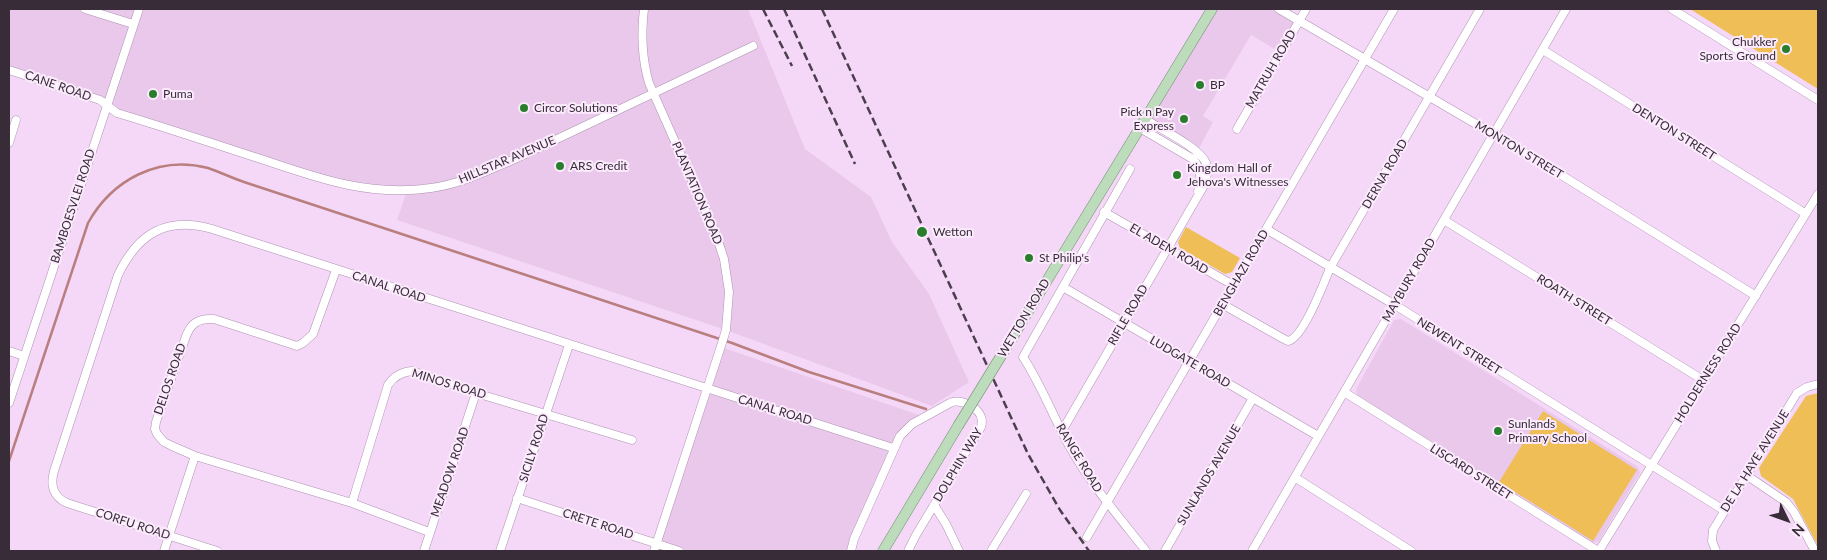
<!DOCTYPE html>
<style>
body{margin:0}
#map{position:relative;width:1827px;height:560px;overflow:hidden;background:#f5d8f8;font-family:Lato,sans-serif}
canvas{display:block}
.frame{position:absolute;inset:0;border:10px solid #372c38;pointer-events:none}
.north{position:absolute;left:1762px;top:495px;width:50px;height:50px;-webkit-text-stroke:4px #fceafd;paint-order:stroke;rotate:132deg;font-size:14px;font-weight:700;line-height:20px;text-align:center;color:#372c38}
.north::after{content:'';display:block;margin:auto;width:18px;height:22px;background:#372c38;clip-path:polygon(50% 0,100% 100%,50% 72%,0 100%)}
</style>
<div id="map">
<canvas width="1827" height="560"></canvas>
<div class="frame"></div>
<div class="north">N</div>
</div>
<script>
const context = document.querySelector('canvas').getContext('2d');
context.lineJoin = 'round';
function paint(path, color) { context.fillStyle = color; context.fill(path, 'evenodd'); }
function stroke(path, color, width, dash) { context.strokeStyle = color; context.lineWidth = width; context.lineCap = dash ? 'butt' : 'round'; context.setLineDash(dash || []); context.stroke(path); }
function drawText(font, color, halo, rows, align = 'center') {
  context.font = font + ' Lato,sans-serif'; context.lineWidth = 4; context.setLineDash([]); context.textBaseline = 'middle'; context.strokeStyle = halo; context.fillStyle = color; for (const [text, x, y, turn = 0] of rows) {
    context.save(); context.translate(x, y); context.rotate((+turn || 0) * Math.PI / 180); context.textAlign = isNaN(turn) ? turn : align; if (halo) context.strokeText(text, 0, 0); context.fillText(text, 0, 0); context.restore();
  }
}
paint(new Path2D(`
 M9 9H748L805 149 871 197 892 242 929 294 969 382 932 406 726 330 397 220 407 191 369 190 106 106 9 72Z
 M1212 9H1279L1299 21 1280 52 1251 35 1203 116 1213 122 1197 152 1145 119Z
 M1401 319 1638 467 1640 473 1599 541 1592 543 1357 396 1356 389 1394 320Z
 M721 347 925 417 906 429 849 551H654Z`), '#e9c8ec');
paint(new Path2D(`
 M1690 9H1818V89Z
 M1186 227 1240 258 1232 272 1225 274 1180 248 1178 242Z
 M1818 393V546L1793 499 1761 476 1759 468 1806 396Z
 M1543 411 1637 470 1593 541 1499 482Z`), '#efbe57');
stroke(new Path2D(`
 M9 461 88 223C112 180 158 155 208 168 220 172 232 178 244 182L732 343 809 372 926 409`), '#b97f7f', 2.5);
const minor = new Path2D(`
 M85 9 133 24
 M644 9C641 34 642 59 649 83L715 232 724 259 729 292 726 330 722 343 654 551
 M1279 9 1488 131 1500 137 1756 296
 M1672 9 1818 100
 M1543 50 1806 214
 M9 70 100 100 117 113C164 127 211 143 258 158 317 178 368 197 431 188 461 184 489 170 517 158L753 46
 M1140 128 1193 159C1201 169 1202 180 1198 191
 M1237 129 1306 9
 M9 143 16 120
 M1130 169 1023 357C1042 386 1054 419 1071 449 1092 486 1120 518 1146 551
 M1104 212 1233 285
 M1444 220 1703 380
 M1266 229 1395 305 1725 511
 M336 270 313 334 303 343 297 346 214 319C197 318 190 324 185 339L156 422 155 429 157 434 164 442 172 446 195 456 352 503 429 532
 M1063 287 1318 436
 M1222 304 1282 338 1288 341C1303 338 1324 283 1330 268L1480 9
 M9 351 24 356
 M1344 392 1598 551
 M9 403 139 9
 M1062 431 1206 182C1207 175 1208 169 1206 163 1199 147 1160 129 1145 119
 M1746 475 1786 502 1794 512 1815 551
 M1296 478 1411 551
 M517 498 679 551
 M352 503 388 385C394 376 401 372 412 371L476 393 632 440
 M934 505 946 524 959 551
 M1087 537 1394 9
 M164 551 195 456
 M217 551 67 503C53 497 50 485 54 471L118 275C138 233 167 216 212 229L893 448
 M424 551 476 393
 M500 551 569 345
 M851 551 854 539 900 436 912 424 950 403C963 397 987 411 981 427L916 535 908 551
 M991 551 1026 494
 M1165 551 1253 398
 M1252 551 1566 9
 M1599 551 1818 194
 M1716 551 1712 541 1713 530 1797 393 1807 387 1818 384`);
const major = new Path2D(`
 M1020 325 1212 9
 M883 551 958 426`);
stroke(minor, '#ae93b0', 9);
stroke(major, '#728f71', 11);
stroke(minor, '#fff', 8);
stroke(major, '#bddcbc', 10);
stroke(new Path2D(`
 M763 9 792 66
 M784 9 855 164
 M822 9 1028 454 1060 510 1089 551`), '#4c3f4d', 2.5, [8, 4]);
const majorBridge = new Path2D(`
 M958 426 1020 325`);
stroke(majorBridge, '#728f71', 11, []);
stroke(majorBridge, '#bddcbc', 10);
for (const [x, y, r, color] of [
 [1786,49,5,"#287e2b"],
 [1200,85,5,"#287e2b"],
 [153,94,5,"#287e2b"],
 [524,108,5,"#287e2b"],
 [1184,119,5,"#287e2b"],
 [560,166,5,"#287e2b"],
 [1177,175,5,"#287e2b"],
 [922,232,6,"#287e2b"],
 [1029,258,5,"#287e2b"],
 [1498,431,5,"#287e2b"]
]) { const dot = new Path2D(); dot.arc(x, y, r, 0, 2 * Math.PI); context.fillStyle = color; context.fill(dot); stroke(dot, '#fceafd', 2); }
drawText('12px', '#372c38', '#fceafd', [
 ["Chukker",1776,42,"right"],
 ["Sports Ground",1776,56,"right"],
 ["BP",1210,85],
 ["Puma",163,94],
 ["Circor Solutions",534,108],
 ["Pick n Pay",1174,112,"right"],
 ["Express",1174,126,"right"],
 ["ARS Credit",570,166],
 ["Kingdom Hall of",1187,168],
 ["Jehova's Witnesses",1187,182],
 ["Wetton",933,232],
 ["St Philip's",1039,258],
 ["Sunlands",1508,424],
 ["Primary School",1508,438]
], 'left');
drawText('12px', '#372c38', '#fceafd', [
 ["MATRUH ROAD",1271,69,-60],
 ["CANE ROAD",58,86,19],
 ["DENTON STREET",1674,132,32],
 ["MONTON STREET",1519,150,31],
 ["HILLSTAR AVENUE",507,160,-23],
 ["DERNA ROAD",1385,174,-60],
 ["PLANTATION ROAD",697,193,67],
 ["BAMBOESVLEI ROAD",73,206,-72],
 ["EL ADEM ROAD",1169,249,30],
 ["BENGHAZI ROAD",1241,273,-60],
 ["MAYBURY ROAD",1409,280,-60],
 ["CANAL ROAD",389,287,18],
 ["ROATH STREET",1574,300,32],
 ["RIFLE ROAD",1128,315,-60],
 ["WETTON ROAD",1024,318,-59],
 ["NEWENT STREET",1459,346,32],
 ["LUDGATE ROAD",1190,362,30],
 ["HOLDERNESS ROAD",1708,373,-58],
 ["DELOS ROAD",170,379,-71],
 ["MINOS ROAD",449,384,17],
 ["CANAL ROAD",775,410,17],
 ["SICILY ROAD",534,448,-72],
 ["RANGE ROAD",1079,458,59],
 ["DE LA HAYE AVENUE",1755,461,-58],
 ["DOLPHIN WAY",958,465,-59],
 ["MEADOW ROAD",450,472,-71],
 ["LISCARD STREET",1471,472,32],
 ["SUNLANDS AVENUE",1209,475,-60],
 ["CORFU ROAD",133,524,18],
 ["CRETE ROAD",598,524,18]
]);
</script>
